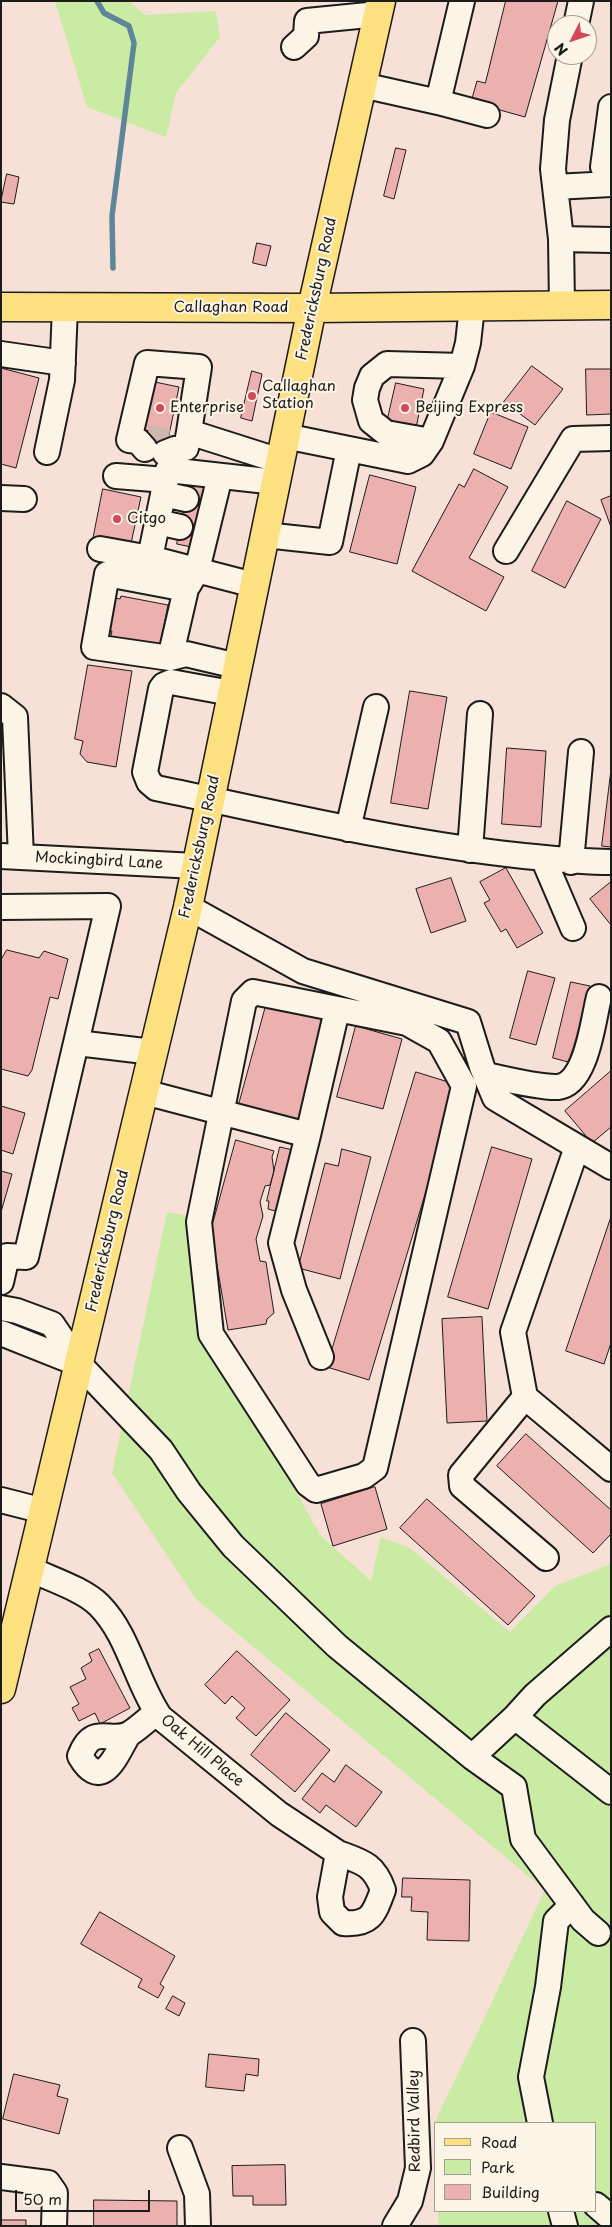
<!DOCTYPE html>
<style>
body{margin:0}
#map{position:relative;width:612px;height:2227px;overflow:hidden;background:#f7e0d5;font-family:"Playpen Sans",sans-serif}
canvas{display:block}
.frame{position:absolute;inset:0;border:2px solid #1c1c1c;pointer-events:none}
.legend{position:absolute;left:434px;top:2122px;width:162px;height:90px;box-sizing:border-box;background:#fcf5e5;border:1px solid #a29e95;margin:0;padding:6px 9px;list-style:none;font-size:15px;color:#1c1c1c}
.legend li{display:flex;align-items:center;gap:10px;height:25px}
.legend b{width:25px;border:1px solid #a29e95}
.north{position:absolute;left:547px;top:15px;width:50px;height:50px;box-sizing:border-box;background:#fcf5e5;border:1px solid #a29e95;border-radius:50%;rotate:229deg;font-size:14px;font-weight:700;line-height:20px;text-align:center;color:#1c1c1c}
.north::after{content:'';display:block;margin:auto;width:18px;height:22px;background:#d1495b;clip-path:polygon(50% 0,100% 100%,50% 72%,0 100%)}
.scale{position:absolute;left:15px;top:2190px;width:135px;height:22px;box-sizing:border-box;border:2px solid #1c1c1c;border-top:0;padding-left:6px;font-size:15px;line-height:18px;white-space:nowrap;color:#1c1c1c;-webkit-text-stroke:4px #fcf5e5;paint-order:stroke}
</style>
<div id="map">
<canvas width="612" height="2227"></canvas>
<div class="frame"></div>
<ul class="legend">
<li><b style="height:6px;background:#fde080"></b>Road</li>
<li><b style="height:14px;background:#c9eba4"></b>Park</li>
<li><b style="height:14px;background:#ecb0af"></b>Building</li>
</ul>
<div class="north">N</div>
<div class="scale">50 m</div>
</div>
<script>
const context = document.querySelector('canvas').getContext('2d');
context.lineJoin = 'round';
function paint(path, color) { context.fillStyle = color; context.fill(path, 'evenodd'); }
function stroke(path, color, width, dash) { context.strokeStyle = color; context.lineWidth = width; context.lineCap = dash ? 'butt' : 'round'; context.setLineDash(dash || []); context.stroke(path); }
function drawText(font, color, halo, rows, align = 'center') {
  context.font = font + ' "Playpen Sans",sans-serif'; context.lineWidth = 4; context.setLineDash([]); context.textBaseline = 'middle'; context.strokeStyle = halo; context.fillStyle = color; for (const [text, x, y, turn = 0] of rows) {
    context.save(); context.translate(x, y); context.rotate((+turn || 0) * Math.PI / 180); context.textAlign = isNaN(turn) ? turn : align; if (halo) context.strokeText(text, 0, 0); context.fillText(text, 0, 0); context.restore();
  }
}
paint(new Path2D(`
 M55 1H129L145 15 216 11 220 37 176 93 166 137 87 107Z
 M167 1212 188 1216 197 1329 263 1431 320 1535 371 1581 381 1537 410 1548 510 1632 555 1586 611 1564V2226H438V2211H596V2123H436V2161L434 2124 545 1890 196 1599 112 1473Z`), '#c9eba4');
stroke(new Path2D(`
 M97 1 104 13 129 26 134 43 112 216 113 268`), '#5e8698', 5.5);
const building = new Path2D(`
 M506 1H558L525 117 471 102 477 81 485 83Z
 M396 148 406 150 394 199 384 196Z
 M7 174 19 177 14 204 1 202Z
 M257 243 271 246 266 266 253 263Z
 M532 366 563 389 535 425 504 402Z
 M1 368 39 378 16 468 1 464Z
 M586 369H611V414L587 415Z
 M252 371 262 374 252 421 241 418Z
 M150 381 179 387 169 435 140 429Z
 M396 383 424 389 415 433 386 427Z
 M491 412 528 427 511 469 474 454Z
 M149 431 169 435 164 457 144 452Z
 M474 469 508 487 469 558 504 577 486 611 412 571 459 484 464 487Z
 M191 475 211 480 196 548 177 544Z
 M370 475 416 487 397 564 350 552Z
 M103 489 141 497 130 548 93 540Z
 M611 496V527L601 500Z
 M567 501 601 519 565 588 532 571Z
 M108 596 120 599 121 596 168 605 159 651 110 641 112 631 101 628Z
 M88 665 132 671 116 767 87 762 80 754 83 741 75 739Z
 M410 691 447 697 428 809 391 803Z
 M507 748 546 751 541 827 502 824Z
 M611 770V847L602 846Z
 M506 868 543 933 517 948 506 929 501 932 484 903 490 900 480 882Z
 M451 878 466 921 431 933 416 889Z
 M611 882V925L590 899Z
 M7 950 39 958 44 951 68 959 58 999 50 997 32 1070 28 1076 1 1069V960Z
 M528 971 555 978 536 1045 510 1038Z
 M571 982 590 986 572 1063 553 1058Z
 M267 1002 326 1018 298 1124 238 1108Z
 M356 1026 402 1039 383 1109 337 1097Z
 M611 1071V1127L592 1143 565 1111Z
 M416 1072 458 1085 369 1380 327 1367Z
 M1 1106 25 1113 13 1154 1 1150Z
 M236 1140 274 1151 272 1157 274 1171 270 1185 265 1186 260 1202 263 1216 256 1239 260 1261 266 1262 274 1313 267 1319 266 1324 228 1330 211 1230Z
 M280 1147 293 1150 279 1212 268 1209 269 1201H267Z
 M492 1147 532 1159 488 1309 448 1297Z
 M342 1149 371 1157 340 1279 298 1268 325 1163 338 1166Z
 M1 1171 12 1174 1 1212Z
 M611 1217V1343L604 1364 566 1351Z
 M482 1317 487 1421 447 1423 442 1319Z
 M526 1434 611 1510V1534L593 1553 497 1466Z
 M375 1487 387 1529 333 1546 321 1504Z
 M427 1499 535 1596 508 1625 400 1528Z
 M99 1649 130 1708 100 1724 95 1713 79 1721 72 1708 79 1704 70 1687 86 1679 81 1668 92 1661 89 1654Z
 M237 1651 290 1700 256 1736 236 1718 245 1708 232 1696 225 1704 205 1685Z
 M286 1713 330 1750 295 1792 251 1755Z
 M346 1765 382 1792 356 1827 326 1805 320 1813 302 1799 322 1773 334 1782Z
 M403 1878 470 1880 469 1941 427 1940 428 1912 411 1911 412 1897H402Z
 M100 1912 175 1956 160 1984 164 1987 158 1998 138 1987 142 1979 81 1944Z
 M173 1996 185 2003 179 2016 166 2009Z
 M209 2054 259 2059 258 2076 246 2074 244 2091 206 2087Z
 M14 2074 60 2085 57 2096 68 2099 59 2134 3 2119Z
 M285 2165 286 2205H253V2196H233L232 2166Z
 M94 2200 177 2201V2226H94Z
 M1 2220H26V2226H1Z`);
paint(building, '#ecb0af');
stroke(building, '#1c1c1c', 1);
stroke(new Path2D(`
 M147 437 168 441`), '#cbb9b0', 24, [24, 12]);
const minor = new Path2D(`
 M576 25 581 1
 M294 47 306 36 307 21 378 14
 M362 85 438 102 462 1
 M438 102 487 115
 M611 107 603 167 611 176
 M555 187 611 184
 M561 239 611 240
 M562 306 561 239 553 169 557 120 570 55
 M1 354 63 363
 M285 436 408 461 422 454 431 441 462 366 468 343 472 307
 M431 441 386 433 371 421 365 400 367 388 372 376 387 364 462 366
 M145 449 138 441 129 440 147 363 199 367 189 432 280 461
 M47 452 62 380 65 307
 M165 453 175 449 186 448 189 432
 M116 476 166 480
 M163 494 186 499
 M1 498 24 499
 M157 522 180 527
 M265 535 330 542 349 449
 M100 549 150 558
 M506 551 573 439 611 438
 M189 584 197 570 220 476
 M254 585 150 558 166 480 168 470 276 482
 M170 658 94 647 107 574 186 589 170 658 186 654 237 666
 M231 693 171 682 164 685 161 689 145 772 149 782 156 788C278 813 399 843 524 856 553 859 581 862 611 862
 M1 706 15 717 21 857
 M348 829 376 707
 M470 850 480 714
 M1 856 196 866
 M543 858 573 928
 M571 862 581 752
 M1 907 108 906 26 1257 7 1256 1 1282
 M188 907 303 971 468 1022 482 1067 495 1098 611 1167
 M253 992 407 1023 439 1041 464 1086 375 1468 364 1476 316 1490 308 1484 211 1334 199 1222 244 1001Z
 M77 1043 153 1052
 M486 1075C504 1079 541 1088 558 1087 587 1084 593 1020 599 997
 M144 1092 308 1135 337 1010
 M308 1135 281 1243 294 1290 321 1357
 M577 1147 513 1332 525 1397 611 1469
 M1 1308 17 1311 52 1324 79 1364 161 1450 189 1492 233 1546 337 1646 472 1757 514 1787 523 1839 583 1920 598 1933
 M1 1333 79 1364
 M525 1397 461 1475 462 1486 546 1558
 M1 1500 44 1511
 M30 1569C50 1579 83 1589 99 1605 129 1635 136 1682 160 1717L279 1814 338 1853 330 1897 332 1912 343 1923C371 1925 374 1914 383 1890 374 1864 362 1862 338 1853
 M515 1717 611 1792
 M128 1735C116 1755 102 1794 80 1756 93 1722 110 1744 129 1734 139 1728 148 1719 157 1712
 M472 1757 515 1717 535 1695 611 1629
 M540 2123 531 2077 548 1987 556 1921 572 1905
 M180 2148 197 2194 198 2226
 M1 2177 48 2183 55 2193 54 2226
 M596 2205 611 2218
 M561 2211 565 2226
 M395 2226 410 2201 418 2168 413 2041`);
const major = new Path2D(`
 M1 307 312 308 611 305
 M1 1689 188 907 312 308 381 1`);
stroke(minor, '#1c1c1c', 28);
stroke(major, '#1c1c1c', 31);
stroke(minor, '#fcf5e5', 24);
stroke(major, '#fde080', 28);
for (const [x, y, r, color] of [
 [252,396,5,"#d1495b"],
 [160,408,5,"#d1495b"],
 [405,408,5,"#d1495b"],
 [117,519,5,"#d1495b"]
]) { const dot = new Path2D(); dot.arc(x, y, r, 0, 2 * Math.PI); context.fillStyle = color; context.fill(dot); stroke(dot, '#fcf5e5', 2); }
drawText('15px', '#1c1c1c', '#fcf5e5', [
 ["Fredericksburg Road",317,289,-78],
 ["Callaghan Road",231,308],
 ["Fredericksburg Road",200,847,-78],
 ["Mockingbird Lane",99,861,3],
 ["Fredericksburg Road",108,1241,-77],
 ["Oak Hill Place",202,1751,40],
 ["Redbird Valley",415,2121,-91]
]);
drawText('15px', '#1c1c1c', '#fcf5e5', [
 ["Callaghan",262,387],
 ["Station",262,404],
 ["Enterprise",170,408],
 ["Beijing Express",415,408],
 ["Citgo",127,519]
], 'left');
</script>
